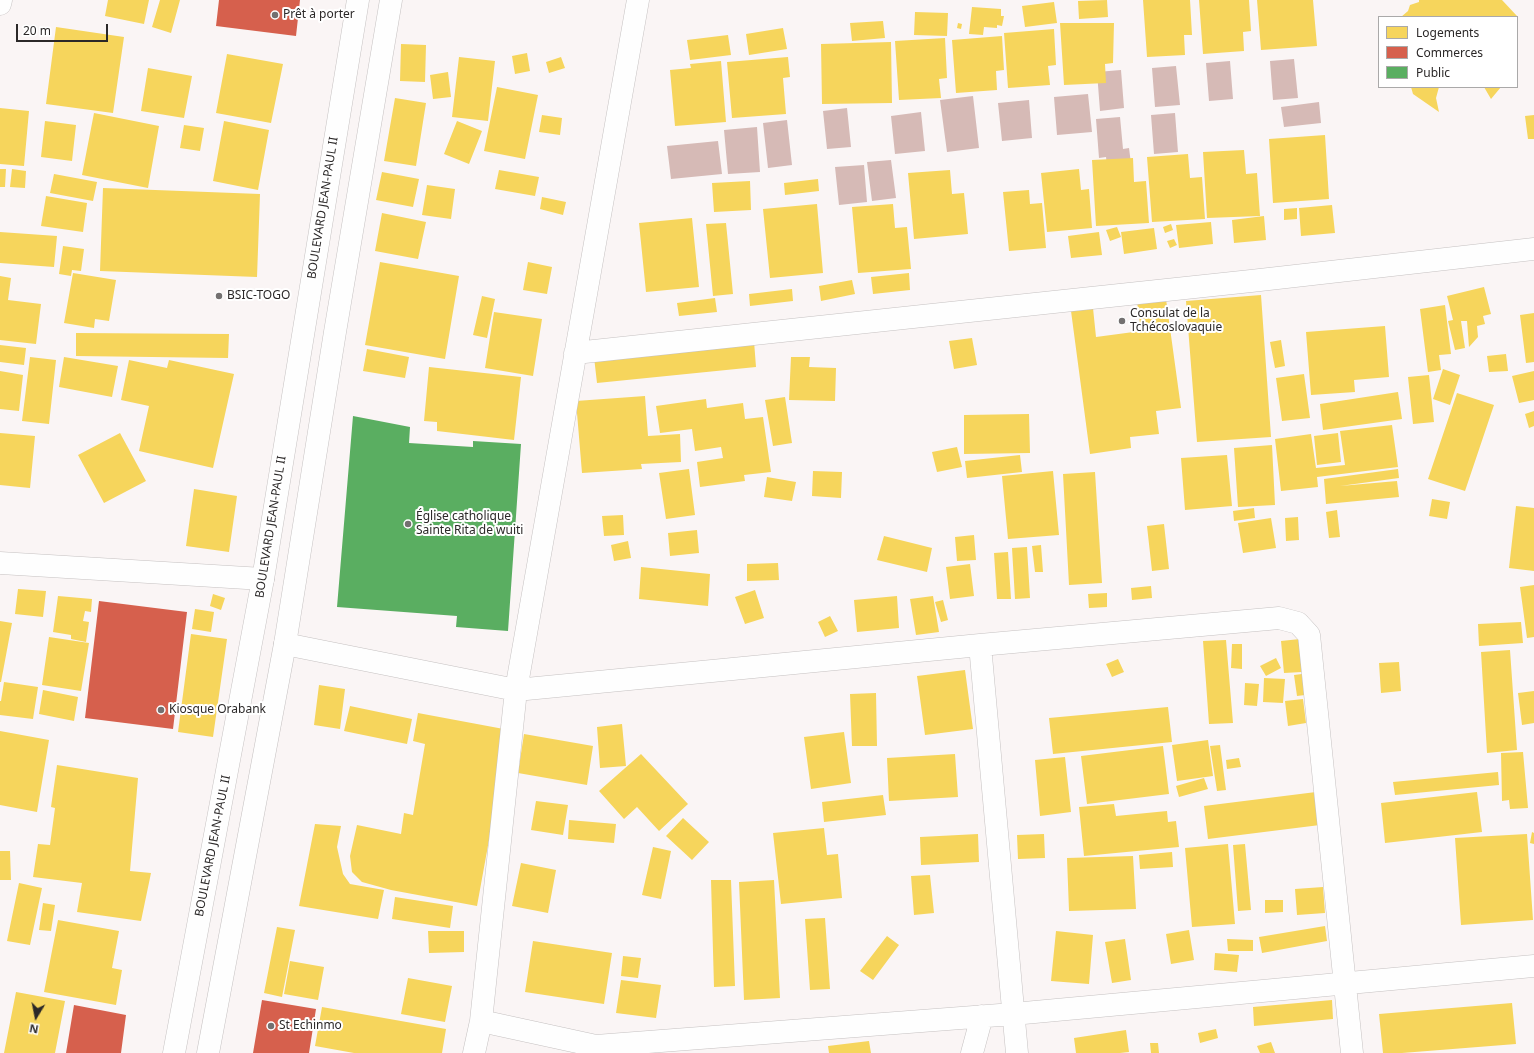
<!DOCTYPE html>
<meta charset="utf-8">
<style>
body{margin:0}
#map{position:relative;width:1534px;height:1053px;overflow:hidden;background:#faf5f5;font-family:"Noto Sans",sans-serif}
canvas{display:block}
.legend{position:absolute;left:1378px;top:16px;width:140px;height:72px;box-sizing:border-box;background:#fff;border:1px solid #aaa9a9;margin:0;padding:5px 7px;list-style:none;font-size:12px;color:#2b2828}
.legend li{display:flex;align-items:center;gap:8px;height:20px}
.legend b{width:20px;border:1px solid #aaa9a9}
.north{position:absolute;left:16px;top:997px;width:40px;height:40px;-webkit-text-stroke:3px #fff;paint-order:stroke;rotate:190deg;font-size:11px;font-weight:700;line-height:16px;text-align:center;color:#2b2828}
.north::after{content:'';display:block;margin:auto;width:14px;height:18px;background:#2b2828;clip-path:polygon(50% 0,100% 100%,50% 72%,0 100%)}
.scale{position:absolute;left:16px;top:24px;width:92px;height:18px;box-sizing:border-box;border:2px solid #2b2828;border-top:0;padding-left:5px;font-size:12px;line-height:14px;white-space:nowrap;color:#2b2828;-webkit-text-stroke:3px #fff;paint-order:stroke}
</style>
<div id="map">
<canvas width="1534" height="1053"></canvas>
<ul class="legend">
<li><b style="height:11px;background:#f6d55c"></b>Logements</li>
<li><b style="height:11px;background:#d6604d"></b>Commerces</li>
<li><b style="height:11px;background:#5aae61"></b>Public</li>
</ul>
<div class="north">N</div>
<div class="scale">20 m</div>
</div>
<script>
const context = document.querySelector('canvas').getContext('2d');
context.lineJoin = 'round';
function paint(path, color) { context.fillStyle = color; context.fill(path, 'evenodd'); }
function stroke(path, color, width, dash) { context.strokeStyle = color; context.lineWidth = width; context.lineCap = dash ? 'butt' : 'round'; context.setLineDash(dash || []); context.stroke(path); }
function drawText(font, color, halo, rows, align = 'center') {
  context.font = font + ' "Noto Sans",sans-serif'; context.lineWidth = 4; context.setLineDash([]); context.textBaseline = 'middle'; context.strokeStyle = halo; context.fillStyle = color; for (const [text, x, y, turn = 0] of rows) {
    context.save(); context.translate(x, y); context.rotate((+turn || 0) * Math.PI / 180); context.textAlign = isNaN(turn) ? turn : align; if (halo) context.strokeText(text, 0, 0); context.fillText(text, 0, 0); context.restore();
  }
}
paint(new Path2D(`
 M1294 59 1298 98 1273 100 1270 61Z
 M1230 61 1233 99 1209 101 1206 63Z
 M1176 66 1180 105 1155 107 1152 68Z
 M1121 70 1124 108 1100 111 1097 72Z
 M1088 94 1092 132 1057 135 1054 97Z
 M973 96 979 148 947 152 940 100Z
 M1029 100 1032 138 1002 141 998 103Z
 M1319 102 1321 123 1284 127 1281 107Z
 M847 108 851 147 827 149 823 111Z
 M921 112 925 151 895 154 891 116Z
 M1175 113 1178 152 1154 154 1151 115Z
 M1120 117 1123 149 1129 148 1134 187 1110 189 1106 157 1099 158 1096 119Z
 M787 120 792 165 768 168 763 123Z
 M757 127 760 172 728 174 724 130Z
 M718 141 722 174 671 179 667 146Z
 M891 160 896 198 872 201 867 162Z
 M864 165 867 202 839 205 835 167Z`), '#d6bab6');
paint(new Path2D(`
 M108 0H149L144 24 105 16Z
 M160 0H180L171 33 152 27Z
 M1107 0 1108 17 1079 19 1078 1Z
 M1143 0H1190L1192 35H1184L1185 55 1147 57Z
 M1199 0H1249L1251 31 1243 32 1244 51 1203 54Z
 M1257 0H1313L1317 46 1261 50Z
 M1419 0H1502L1517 16 1401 17 1408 11 1410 5 1419 2Z
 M1054 2 1057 23 1025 27 1022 6Z
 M972 7 1001 9V16H1004L1002 26 997 25V28L984 27 983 35 969 34Z
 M915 12 948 13 947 36 914 35Z
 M883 21 885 38 852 41 850 23Z
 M958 23 962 24 961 29 957 28Z
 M1060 23H1114L1113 63 1105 64 1106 83 1064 85Z
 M56 27 124 37 113 113 46 104Z
 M783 28 787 49 749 55 746 34Z
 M1054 29 1056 65 1048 66 1050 85 1008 88 1004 33Z
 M728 35 731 55 690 60 687 40Z
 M1002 36 1004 70 996 71 997 90 956 93 952 40Z
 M945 38 947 78 939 79 941 98 899 100 895 41Z
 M891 42 892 103 822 104 821 44Z
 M401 44 426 45 425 82 400 81Z
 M527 53 530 71 515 74 512 56Z
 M227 54 283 64 271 123 216 113Z
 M459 57 495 61 488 121 452 117Z
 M561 57 565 68 549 73 546 62Z
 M788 57 790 77 783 78 786 114 732 118 727 62Z
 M721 61 726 122 675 126 670 70 691 68 690 64Z
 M148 68 192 76 184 118 141 111Z
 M448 72 451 97 433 99 430 75Z
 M497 87 538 95 525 159 484 151Z
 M1411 87H1439L1436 98 1439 112 1413 94Z
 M1484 87H1501L1491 99Z
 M395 98 426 103 416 166 384 161Z
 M0 108 29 111 24 166 0 164Z
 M94 113 159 126 148 188 82 175Z
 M542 115 562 118 560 135 539 132Z
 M1534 115V139H1528L1525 116Z
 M45 121 76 125 72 161 41 157Z
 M224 121 269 130 258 190 213 181Z
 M457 121 482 131 469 164 444 154Z
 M184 125 204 128 200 151 180 148Z
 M1325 135 1329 199 1273 203 1269 139Z
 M1244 150 1246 174 1257 173 1260 216 1207 218 1203 152Z
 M1188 154 1190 178 1202 177 1205 219 1152 222 1147 157Z
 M1133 158 1134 182 1146 181 1149 223 1096 226 1092 160Z
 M0 169H6L5 187H0Z
 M12 169 26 171 25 188 10 187Z
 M1079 169 1081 190 1089 189 1092 228 1047 232 1041 173Z
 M499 170 539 177 535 196 495 189Z
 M950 170 952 194 964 193 968 234 914 239 908 173Z
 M382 172 419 179 413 207 376 200Z
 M54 174 97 182 93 201 50 193Z
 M818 179 819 191 785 195 784 183Z
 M750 181 751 210 714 212 712 183Z
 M427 185 455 189 451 219 422 215Z
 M103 188 260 194 257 277 100 271Z
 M1029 190 1030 204 1042 203 1046 248 1009 251 1003 192Z
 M46 196 87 203 83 232 41 226Z
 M542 197 566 202 563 215 540 209Z
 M817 204 823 273 770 278 763 209Z
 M893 204 895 228 907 227 911 269 858 273 852 207Z
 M1332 205 1335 233 1301 236 1299 208Z
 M1297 208V219L1284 220V209Z
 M382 213 426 222 418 259 375 251Z
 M1264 216 1266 240 1234 243 1232 220Z
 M692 218 699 287 646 292 639 223Z
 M1211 222 1213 244 1179 248 1176 225Z
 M726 223 733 294 713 296 706 224Z
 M1171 224 1173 230 1165 233 1163 227Z
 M1117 227 1121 237 1110 241 1106 230Z
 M1154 228 1157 249 1124 254 1121 232Z
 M0 232 57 236 54 267 0 263Z
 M1099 232 1102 255 1071 258 1068 236Z
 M1174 239 1177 245 1170 248 1167 241Z
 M63 246 84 249 81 271 72 270 71 276 59 274Z
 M380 262 459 276 445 359 365 345Z
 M528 262 552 267 547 294 523 290Z
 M73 273 116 280 109 321 95 319 94 328 64 323Z
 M909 273 910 290 873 294 871 277Z
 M0 276 11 278 8 300 41 304 36 344 0 340Z
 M852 280 855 294 821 301 819 286Z
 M1484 287 1491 314 1483 316 1485 324 1477 326 1478 337 1469 347 1467 321H1461L1465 348 1455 350 1448 321 1453 320 1447 296Z
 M792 289 793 301 750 306 749 294Z
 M1261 295 1271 437 1197 442 1186 301Z
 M482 296 495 299 487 338 473 335Z
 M715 298 717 312 679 316 677 303Z
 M1166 299 1181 408 1156 411 1159 434 1130 437 1131 448 1090 454 1071 311 1093 308 1096 337 1141 331 1137 302Z
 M1445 305 1451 354 1439 355 1441 370 1428 372 1420 309Z
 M494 312 542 319 533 376 485 368Z
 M1534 313V362L1526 363 1520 315Z
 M1385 326 1389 377 1354 380 1355 392 1311 395 1306 332Z
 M76 333 229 334 228 358 76 356Z
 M972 338 977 365 954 369 949 341Z
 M1281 340 1285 366 1275 368 1270 342Z
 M754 341 756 367 597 383 594 357Z
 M0 345 26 348 24 365 0 362Z
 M367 349 409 357 405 378 363 371Z
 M1506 354 1508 371 1489 372 1487 356Z
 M30 357 56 360 49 424 22 421Z
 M64 357 118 366 112 397 59 387Z
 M791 357H810L809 367 836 368 835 401 789 400Z
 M129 360 167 368 169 360 234 374 213 468 139 451 149 406 121 400Z
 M429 367 521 377 514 440 437 431V422L424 421Z
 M1443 369 1460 375 1450 405 1433 399Z
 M0 371 23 375 19 411 0 409Z
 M1534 371V400L1519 403 1512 376Z
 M1304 374 1310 418 1282 421 1276 378Z
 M1429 375 1434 422 1413 424 1408 377Z
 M1398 392 1402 419 1323 430 1320 404Z
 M1457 393 1494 405 1465 491 1428 479Z
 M645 396 648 436 680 434 681 462 641 464 642 469 582 473 576 401Z
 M785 397 792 443 773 446 765 400Z
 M706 399 707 408 743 403 745 419 763 417 771 472 744 475 745 481 700 487 697 462 723 458 721 447 695 451 692 429 660 433 656 406Z
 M1534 411V426L1529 428 1525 414Z
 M1029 414 1030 453 964 454V415Z
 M1392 425 1398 467 1317 477 1318 487 1281 491 1275 439 1311 434 1316 468 1345 465 1340 431Z
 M0 433 35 436 30 488 0 485Z
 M120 433 146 481 104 503 78 455Z
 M1338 433 1341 462 1317 465 1314 436Z
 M1272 445 1275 505 1238 507 1234 448Z
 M957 447 962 467 937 472 932 452Z
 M1020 455 1022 472 967 478 965 461Z
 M1227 455 1232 506 1185 510 1181 458Z
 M689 469 695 515 666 519 659 473Z
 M1398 469 1399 478 1340 486 1397 481 1399 497 1326 504 1324 479Z
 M813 471 842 472 841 498 812 496Z
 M1053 471 1059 535 1008 539 1002 476Z
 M1095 472 1102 583 1069 585 1063 474Z
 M767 477 796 482 792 501 764 497Z
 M194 489 237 496 229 552 186 546Z
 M1432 499 1450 502 1447 519 1429 516Z
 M1516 506 1534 508V571L1509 568Z
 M1254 508 1255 518 1234 521 1233 511Z
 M1337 510 1340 537 1329 538 1326 512Z
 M623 515 624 535 604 536 602 516Z
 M1298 517 1299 540 1286 541 1285 518Z
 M1271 518 1276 548 1243 553 1238 523Z
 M1164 524 1169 569 1152 571 1147 526Z
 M697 530 699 553 670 556 668 533Z
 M974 535 976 560 957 561 955 537Z
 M884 536 932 548 927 572 877 560Z
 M628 541 631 558 614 561 611 545Z
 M1041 545 1043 572H1035L1032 546Z
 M1027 547 1030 598 1015 599 1012 548Z
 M1008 552 1011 599H997L994 553Z
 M778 563 779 580 747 581V564Z
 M970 564 974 596 950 599 946 567Z
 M641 567 710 574 708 606 639 599Z
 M1534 585V637L1527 638 1520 587Z
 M1151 586 1152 598 1132 600 1131 588Z
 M18 589 46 591 43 617 15 614Z
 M755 590 764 618 745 624 735 597Z
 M1107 593V607L1089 608 1088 594Z
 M213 594 225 598 221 610 210 606Z
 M58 596 92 599 91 612 85 611 83 621 89 622 86 642 71 639V635L53 632Z
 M897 596 899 628 857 632 854 600Z
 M933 596 939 632 916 635 910 599Z
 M943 600 948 620 941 622 935 602Z
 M195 609 214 612 211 632 192 629Z
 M830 616 838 631 825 637 818 622Z
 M0 621 12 623 1 682H0Z
 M1521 622 1523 643 1479 646 1478 624Z
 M191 634 227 639 213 737 178 732Z
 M49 637 89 643 81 691 42 685Z
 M1300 639 1302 672 1284 673 1281 641Z
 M1226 640 1233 723 1209 724 1203 641Z
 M1232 644H1242V669L1231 668Z
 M1510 650 1517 750 1487 753 1481 652Z
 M1276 658 1281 668 1266 676 1260 666Z
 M1118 659 1124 672 1112 677 1106 664Z
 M1399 662 1401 691 1381 693 1379 663Z
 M965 670 973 729 925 735 917 676Z
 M1310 673 1313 694 1297 696 1294 675Z
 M1264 678 1285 679 1283 703 1263 702Z
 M4 682 38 687 33 719 0 715V701H1Z
 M1245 683 1259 684 1257 706 1244 705Z
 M319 685 345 689 340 729 314 725Z
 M43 690 78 697 74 721 39 714Z
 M1534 691V723L1522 725 1518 693Z
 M876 693 877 746H852L850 694Z
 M1303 699 1306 723 1288 726 1285 701Z
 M350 706 412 719 407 744 344 731Z
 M1168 707 1172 742 1053 754 1049 718Z
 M418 713 509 730 477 906 391 890 362 882 352 872 350 856 357 825 401 834 404 813 413 815 425 744 413 741Z
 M622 724 626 766 600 768 597 727Z
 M0 731 49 740 37 812 0 805Z
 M844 732 851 783 811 789 804 737Z
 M524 734 593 746 587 785 518 773Z
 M1208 740 1213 776 1177 781 1172 745Z
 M1220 745 1226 790 1217 791 1210 746Z
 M1163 746 1169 794 1087 804 1081 756Z
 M1523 752 1528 808 1510 809 1509 800 1502 801 1501 753Z
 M641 754 688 804 659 831 637 807 624 819 599 791Z
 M955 754 958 797 889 801 887 758Z
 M1065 757 1071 812 1040 816 1035 760Z
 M1239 758 1241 767 1227 769 1226 760Z
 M57 765 138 778 130 871 151 873 141 921 77 912 82 883 33 877 38 844 50 845 55 808 51 807Z
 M1498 772 1499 785 1395 795 1393 782Z
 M1204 778 1208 789 1179 797 1176 786Z
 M1316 792 1320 825 1208 839 1204 806Z
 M1477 792 1482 832 1385 843 1381 803Z
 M883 795 886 815 824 822 822 802Z
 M536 801 568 805 563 835 531 830Z
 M1114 804 1116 816 1167 811 1168 822 1176 821 1179 847 1084 856 1079 807Z
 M683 818 709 842 692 860 666 836Z
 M569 820 616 824 614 843 568 839Z
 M315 824 341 826 337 847 343 874 350 884 384 890 378 919 299 906Z
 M824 828 827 855 838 854 842 898 781 904 773 833Z
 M1532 832 1534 833V844L1530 843Z
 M978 834 979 862 921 865 920 837Z
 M1044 834 1045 858 1018 859 1017 835Z
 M1527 834 1533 920 1461 925 1455 838Z
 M1228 844 1235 924 1192 927 1185 848Z
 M1245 844 1251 910 1238 911 1233 845Z
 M653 847 671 851 661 899 642 895Z
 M0 851H10L11 880H0Z
 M1172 852 1173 867 1140 869 1139 855Z
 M1133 856 1136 909 1069 911 1067 858Z
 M521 863 556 870 548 913 512 906Z
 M930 875 934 913 914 915 911 876Z
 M711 880H731L735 986 714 987Z
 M774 880 780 998 744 1000 739 882Z
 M19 883 42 888 30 945 7 941Z
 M1323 887 1325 913 1297 915 1295 889Z
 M395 897 453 906 450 928 392 919Z
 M1265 900H1283V912L1265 913Z
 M43 903 55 905 51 931 39 930Z
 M825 918 830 989 810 990 805 919Z
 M58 920 119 931 112 968 122 970 116 1005 44 992Z
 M1325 926 1327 941 1262 953 1259 937Z
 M277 927 295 930 282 997 264 993Z
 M1189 930 1194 960 1171 964 1166 934Z
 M428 931H464V952L429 953Z
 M1056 931 1093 935 1089 984 1051 981Z
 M887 936 899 945 873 980 860 971Z
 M1125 939 1131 980 1112 983 1105 942Z
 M1227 939 1253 940V951H1228Z
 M533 941 612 953 604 1004 525 992Z
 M1215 953 1239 955 1237 972 1214 970Z
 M623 956 641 958 638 978 621 976Z
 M290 961 324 967 318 1000 284 994Z
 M408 978 452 986 445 1022 401 1014Z
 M621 980 661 985 656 1018 616 1013Z
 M16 992 65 1001 55 1053H4Z
 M1332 1000 1333 1019 1254 1026 1253 1007Z
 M1512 1003 1516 1044 1402 1053H1383L1379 1014Z
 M322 1007 446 1029 442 1053H354L315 1046Z
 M1216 1029 1218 1038 1200 1043 1198 1033Z
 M1126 1030 1129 1052 1120 1053H1076L1074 1038Z
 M869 1041 871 1053H829L828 1046Z
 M1271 1042 1275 1053H1260L1257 1046Z
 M1150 1043H1158L1159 1053H1151Z`), '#f6d55c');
paint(new Path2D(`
 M219 0H300L296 36 216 26Z
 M99 601 187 612 173 729 85 718Z
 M262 1000 316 1009 309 1053H253Z
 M74 1005 126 1015 121 1053H66Z`), '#d6604d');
paint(new Path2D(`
 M353 416 410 427 409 443 473 447V441L521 444 508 631 456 627 457 616 337 607Z`), '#5aae61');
const minor = new Path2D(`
 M0 4 1 0
 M575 353 1251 281 1534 249
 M0 563 263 579
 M285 644 516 690 980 645 1279 618 1298 623 1309 635 1352 1053
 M980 645 1017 1053
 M481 1021 596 1046 1013 1014 1534 966
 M474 1053 481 1021 516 690 638 0
 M972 1053 982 1016`);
const secondary = new Path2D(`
 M174 1053 263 579 358 0
 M208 1053 285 644 335 332 391 0`);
stroke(minor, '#c5c1c1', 23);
stroke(secondary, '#c5c1c1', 23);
stroke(minor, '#fefefe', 22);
stroke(secondary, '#fefefe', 22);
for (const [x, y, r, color] of [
 [275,15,4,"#737070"],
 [219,296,4,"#737070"],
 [1122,321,4,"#737070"],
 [408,524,4,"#737070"],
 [161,710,4,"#737070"],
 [271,1026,4,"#737070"]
]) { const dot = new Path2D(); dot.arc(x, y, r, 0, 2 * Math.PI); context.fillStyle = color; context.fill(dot); stroke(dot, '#fff', 1.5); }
drawText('12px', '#2b2828', '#fff', [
 ["Prêt à porter",283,15],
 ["BSIC-TOGO",227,296],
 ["Consulat de la",1130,314],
 ["Tchécoslovaquie",1130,328],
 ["Église catholique",416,517],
 ["Sainte Rita de wuiti",416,531],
 ["Kiosque Orabank",169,710],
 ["St Echinmo",279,1026]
], 'left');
drawText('12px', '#2b2828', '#fff', [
 ["BOULEVARD JEAN-PAUL II",323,208,-81],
 ["BOULEVARD JEAN-PAUL II",271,527,-81],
 ["BOULEVARD JEAN-PAUL II",213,846,-79]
]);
</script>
